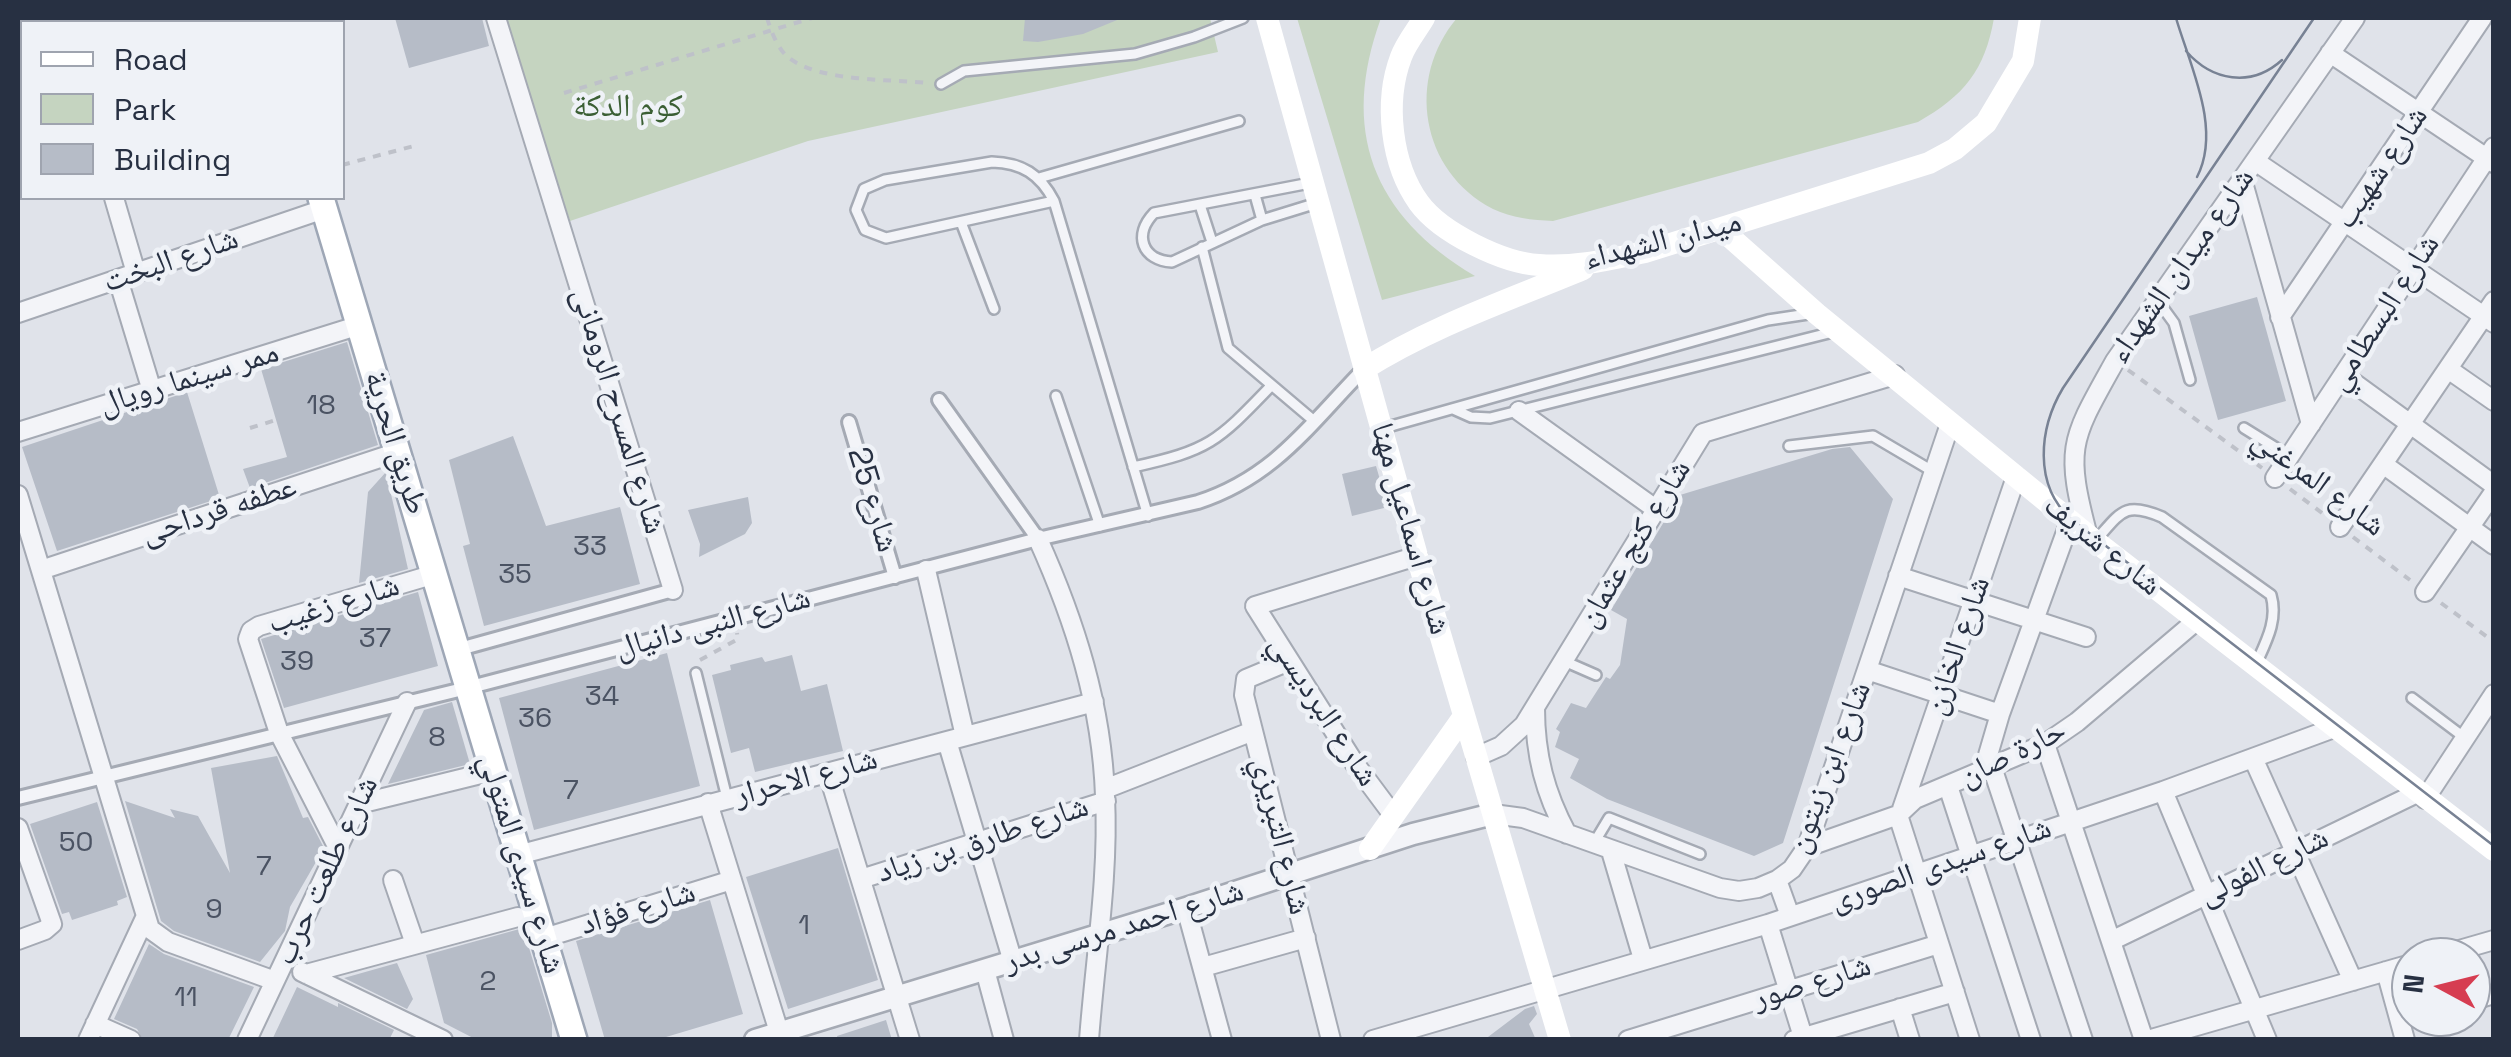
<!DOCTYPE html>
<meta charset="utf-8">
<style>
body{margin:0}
#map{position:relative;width:2511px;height:1057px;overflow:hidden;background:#e0e3ea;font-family:"Space Grotesk",sans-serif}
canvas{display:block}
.frame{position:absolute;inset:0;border:20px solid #273042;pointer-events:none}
.legend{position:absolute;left:20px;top:20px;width:325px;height:180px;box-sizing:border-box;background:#eff2f7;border:2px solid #9fa4af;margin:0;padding:12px 18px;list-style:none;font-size:30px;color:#273042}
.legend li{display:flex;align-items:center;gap:20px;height:50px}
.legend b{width:50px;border:2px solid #9fa4af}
.north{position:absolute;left:2391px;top:937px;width:100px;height:100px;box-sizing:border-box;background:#eff2f7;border:2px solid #9fa4af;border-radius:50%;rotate:277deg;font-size:28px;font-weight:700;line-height:40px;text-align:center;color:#273042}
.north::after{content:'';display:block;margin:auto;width:35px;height:45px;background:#d63d51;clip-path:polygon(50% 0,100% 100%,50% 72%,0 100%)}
</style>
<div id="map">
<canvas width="2511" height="1057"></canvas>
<div class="frame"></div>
<ul class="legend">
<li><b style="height:12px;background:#fff"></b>Road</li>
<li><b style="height:28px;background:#c5d4c0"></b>Park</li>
<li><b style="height:28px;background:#b6bcc7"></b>Building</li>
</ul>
<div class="north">N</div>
</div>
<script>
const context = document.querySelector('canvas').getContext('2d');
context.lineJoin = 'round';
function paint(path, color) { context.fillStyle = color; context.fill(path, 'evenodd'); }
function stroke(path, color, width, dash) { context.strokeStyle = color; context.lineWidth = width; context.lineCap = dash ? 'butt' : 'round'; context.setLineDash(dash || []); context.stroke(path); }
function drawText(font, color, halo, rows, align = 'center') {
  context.font = font + ' "Space Grotesk","Noto Naskh Arabic",sans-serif'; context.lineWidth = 9; context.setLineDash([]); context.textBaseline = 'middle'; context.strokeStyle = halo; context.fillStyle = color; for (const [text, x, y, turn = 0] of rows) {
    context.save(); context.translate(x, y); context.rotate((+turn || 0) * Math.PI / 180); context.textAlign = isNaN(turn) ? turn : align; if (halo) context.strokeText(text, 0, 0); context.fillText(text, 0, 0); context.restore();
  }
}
paint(new Path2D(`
 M504 18H1210L1218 52 808 141 570 221Z
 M1297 18H1381C1340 130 1372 215 1475 276L1382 300Z
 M1457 18H1994C1985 70 1964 96 1918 122L1553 221C1532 220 1512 218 1493 209 1420 171 1406 78 1457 18Z`), '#c5d4c0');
paint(new Path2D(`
 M395 18H482L489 46 409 68Z
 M1025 18H1122L1083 34 1038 42 1023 41Z
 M2257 297 2286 401 2218 420 2189 316Z
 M347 342 378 445 250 488 243 469 287 457 261 369Z
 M187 392 220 498 57 551 22 447Z
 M513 436 546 526 620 507 640 584 484 626 463 546 470 544 449 460Z
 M1850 447 1893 499 1783 843 1754 856 1607 799 1570 778 1579 759 1555 747 1560 732 1556 729 1571 703 1586 708 1606 677 1610 679 1620 665 1627 619 1611 610 1680 495 1832 449Z
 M1376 466 1388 507 1352 516 1342 474Z
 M386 472 408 569 359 583 368 492Z
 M748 497 752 523 745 534 699 557 700 544 688 510Z
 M418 592 438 666 284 708 261 639Z
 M667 653 700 786 534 830 499 698Z
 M792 655 801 691 827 684 843 751 755 772 749 748 731 753 712 675 731 670 730 665 762 657 765 662Z
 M452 702 470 764 388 784 424 710Z
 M277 756 303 818 308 817 324 848 290 907 285 931 260 962 174 931 161 921 125 801 175 818 170 809 198 816 230 873 211 768Z
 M97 802 127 897 117 901 118 905 72 920 69 912 62 914 30 824Z
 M838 848 878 980 788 1009 746 877Z
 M710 900 743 1014 656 1040H605L576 941Z
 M523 928 552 1023V1040H477L444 1023 426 955Z
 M149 944 164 954 254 987 228 1040H143L137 1029 114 1019Z
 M397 963 413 999 407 1009 344 978Z
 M297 987 338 1007V1003L394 1030 389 1040H272Z
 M1534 1006 1537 1014 1529 1024 1536 1040H1484L1525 1009Z
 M886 1020 892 1040H838L837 1036Z`), '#b6bcc7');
const service = new Path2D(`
 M941 84 964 71 1135 54 1194 37 1243 18
 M1039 178 1239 121
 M1310 183 1154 213C1133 235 1142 260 1172 262L1262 220 1317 203
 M1255 195 1262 220
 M1054 201 886 238 865 230 856 210 864 189 885 180 992 162C1022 163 1040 174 1054 201L1148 516
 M1200 205 1212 242
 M961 222 994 309
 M1202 247 1228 348 1313 420
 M2158 301 2174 323 2190 380
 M1056 396 1100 526
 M1453 409 1471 417 1490 418 1833 332
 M1384 428 1768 320 1808 314
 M2244 428 2289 456
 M1789 446 1873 436 1934 472
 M1133 467C1210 450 1217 442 1271 386
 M2097 539C2121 512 2125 501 2162 517L2271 595C2278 619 2267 640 2257 662
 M1564 661 1596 675
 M696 673 727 798
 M2412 698 2465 738
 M1594 843 1609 818 1700 854`);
const pedestrian = new Path2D(`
 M939 400 1038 539
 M849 422 895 577
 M456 650 673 590
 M18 798 467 688 1038 539 1198 502C1275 477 1310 424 1364 369`);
const minor = new Path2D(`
 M496 18 673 590
 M162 22 178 18
 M2330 53 2494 163
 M18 69 22 67
 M2255 161 2494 323
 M2242 179 2311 424
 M18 189 22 188
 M114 198 136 273
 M118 279 152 391
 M18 313 324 209
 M2280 317 2482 18
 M2448 369 2494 401
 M2343 375 2494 485
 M1519 411 1657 510
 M18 432 360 325
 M2383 464 2494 545
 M2275 478 2494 147
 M18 495 150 929 168 942 275 981
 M2070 521 2000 714 1988 755 2083 1040
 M2340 527 2494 301
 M2088 536C2064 446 2071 440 2115 361L2355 18
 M1038 539C1075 621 1102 706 1105 796 1109 877 1095 959 1089 1040
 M41 570 398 452
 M926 570 965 736
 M1898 576 2086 637
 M2425 592 2494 492
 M1289 661 1246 679 1244 695 1331 1040
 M1867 670 2000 714
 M1535 708C1535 755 1545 793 1567 834
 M947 741 1013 962
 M2045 744 2144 1040
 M1476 757 1501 746 1524 725 1703 433 1895 375
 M2253 758 2353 981
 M828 773 910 1040
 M1948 786 2031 1040
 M1105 789 1253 731
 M2163 791 2267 1040
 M2425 799 2494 694
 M708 803 779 1032
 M359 804 493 771
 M1902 809 2016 477
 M1493 814 1523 818 1720 888 1739 891 1758 888 1777 880 1792 869 1807 847 1950 424
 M1393 815 1355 764 1255 606 1417 556
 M1898 815 1970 1040
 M18 828 52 924 45 930 18 940
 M1807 847 1898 815 1915 799 2045 744 2077 722 2196 621
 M338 848 279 733 248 639 251 631 259 626 435 574
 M1611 851 1643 959
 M518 855 1094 702
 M861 879 1106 801
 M393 880 415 944
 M1777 880 1790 916
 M1186 908 1222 1040
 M1768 924 1804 1040
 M544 938 732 880
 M2111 941 2417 793
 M2435 957 2494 940
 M1203 967 1306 938
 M985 970 1004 1040
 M2386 971 2405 1040
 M302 972 443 1040
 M306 974 518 917
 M2471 1001 2494 994
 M1900 1008 1910 1040
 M95 1024 131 1040
 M88 1040 145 918
 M247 1040 407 702
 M1373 1040 1768 924 2163 791 2334 728
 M1628 1040 1939 944
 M1794 1040 1955 992
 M2148 1040 2411 964`);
const tertiary = new Path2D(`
 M755 1040 1186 908 1413 834 1493 814`);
const primary = new Path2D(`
 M267 18 268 22
 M321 198 574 1040`);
stroke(service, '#a5aab4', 14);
stroke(pedestrian, '#a5aab4', 18);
stroke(minor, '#a5aab4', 22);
stroke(tertiary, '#a5aab4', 25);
stroke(primary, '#9ea7b6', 30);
stroke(new Path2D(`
 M767 18C771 31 778 50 789 58 821 82 889 79 928 83
 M564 93 812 18
 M342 165 414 146
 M2128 370 2262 468
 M250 428 276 420
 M2290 489 2326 516
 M2353 537 2410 580
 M2441 603 2494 642
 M700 660 738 639 737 633`), '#bec1c9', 4, [8, 8]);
stroke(service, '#f3f4f8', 9);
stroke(pedestrian, '#f3f4f8', 12);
stroke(minor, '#f3f4f8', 18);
stroke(tertiary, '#f3f4f8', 20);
stroke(new Path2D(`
 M1267 18 1417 556 1560 1040
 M1424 18C1417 30 1406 43 1401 57 1384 102 1391 164 1419 203 1441 233 1503 263 1539 265 1575 268 1611 259 1645 252L1929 163 1955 149 1986 123 2023 61 2030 18
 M1721 229 1817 314 2095 541 2494 850
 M1364 369C1432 326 1509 300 1583 269
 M1370 849 1464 716`), '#fff', 22);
stroke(primary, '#fff', 25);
stroke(new Path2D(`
 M2176 18C2190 66 2222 129 2197 177
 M2314 18 2063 388C2039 428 2033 485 2071 519L2494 846
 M2186 51C2212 81 2251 88 2282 60`), '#788294', 2.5);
drawText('28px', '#4b5363', null, [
 ["18",321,406],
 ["33",590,547],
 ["35",515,575],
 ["37",375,639],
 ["39",297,662],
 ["34",602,697],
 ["36",535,719],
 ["8",437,738],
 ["7",571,791],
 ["50",76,843],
 ["7",264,867],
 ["9",214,910],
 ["1",804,926],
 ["2",488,982],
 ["11",186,998]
]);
drawText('32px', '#3b5f34', '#eff2f7', [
 ["كوم الدكة",628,107]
]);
drawText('32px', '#273042', '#eff2f7', [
 ["شارع شهيب",2382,168,-56],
 ["ميدان الشهداء",1663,241,-14],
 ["شارع البخت",171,261,-19],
 ["شارع ميدان الشهداء",2182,266,-55],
 ["شارع البسطامي",2384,313,-57],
 ["ممر سينما رويال",189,379,-17],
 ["شارع المسرح الرومانى",618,411,73],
 ["طريق الحرية",395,443,73],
 ["شارع المرغني",2318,483,37],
 ["شارع 25",872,500,73],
 ["عطفه قرداحى",219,511,-18],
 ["شارع اسماعيل مهنا",1410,529,74],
 ["شارع كنج عثمان",1635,544,-59],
 ["شارع شريف",2102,546,39],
 ["شارع زغيب",334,605,-17],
 ["شارع النبى دانيال",713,624,-15],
 ["شارع الخازن",1958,646,-71],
 ["شارع البرديسي",1323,711,57],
 ["حارة صان",2013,754,-26],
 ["شارع ابن زيتون",1830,768,-69],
 ["شارع الاحرار",806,778,-15],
 ["شارع التبريزي",1280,836,76],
 ["شارع طارق بن زياد",983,840,-18],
 ["شارع سيدى المتولي",521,864,73],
 ["شارع سيدى الصورى",1941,865,-19],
 ["شارع الفولى",2264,867,-26],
 ["شارع طلعت حرب",327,871,-65],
 ["شارع فؤاد",638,909,-17],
 ["شارع احمد مرسى بدر",1124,927,-17],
 ["شارع صور",1812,983,-17]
]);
</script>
